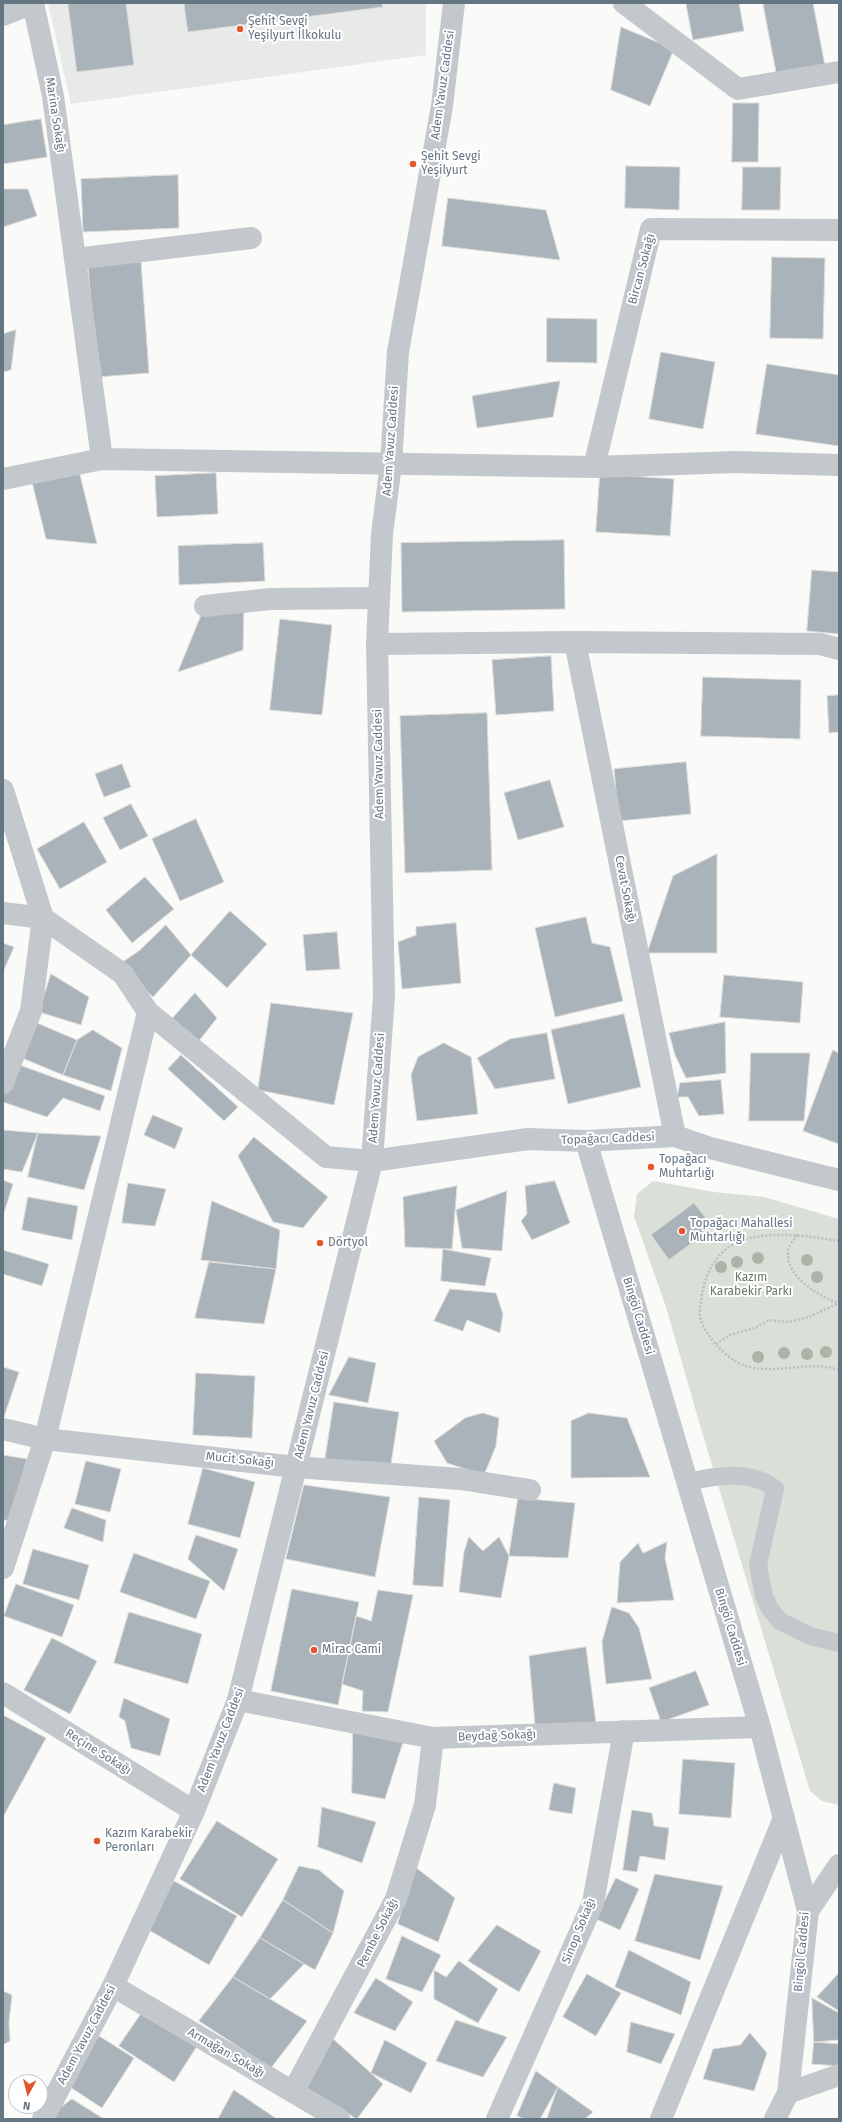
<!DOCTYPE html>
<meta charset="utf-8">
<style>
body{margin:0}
#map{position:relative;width:842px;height:2122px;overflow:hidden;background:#fafaf8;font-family:"Fira Sans",sans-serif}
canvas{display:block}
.frame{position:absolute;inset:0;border:4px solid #657683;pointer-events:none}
.north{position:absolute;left:8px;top:2074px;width:40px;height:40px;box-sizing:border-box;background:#fff;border:1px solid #c1c8cd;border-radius:50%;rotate:187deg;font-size:11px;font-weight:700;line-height:16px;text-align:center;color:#657683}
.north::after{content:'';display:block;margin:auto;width:14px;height:18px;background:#e4572e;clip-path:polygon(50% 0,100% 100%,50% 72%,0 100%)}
</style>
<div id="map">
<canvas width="842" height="2122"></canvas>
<div class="frame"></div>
<div class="north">N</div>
</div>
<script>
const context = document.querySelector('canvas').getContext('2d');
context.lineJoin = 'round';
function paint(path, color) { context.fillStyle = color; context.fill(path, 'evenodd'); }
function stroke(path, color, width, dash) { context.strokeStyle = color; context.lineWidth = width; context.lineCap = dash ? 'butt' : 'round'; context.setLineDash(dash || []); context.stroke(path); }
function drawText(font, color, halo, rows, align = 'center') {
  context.font = font + ' "Fira Sans",sans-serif'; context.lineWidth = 4; context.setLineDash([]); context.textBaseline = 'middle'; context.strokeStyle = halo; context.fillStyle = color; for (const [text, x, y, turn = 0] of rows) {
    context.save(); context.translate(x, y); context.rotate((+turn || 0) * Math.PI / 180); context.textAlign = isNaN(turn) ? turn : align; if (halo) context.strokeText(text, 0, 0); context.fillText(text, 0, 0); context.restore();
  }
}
paint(new Path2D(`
 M48 3H426V55L71 104Z`), '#e8e9e9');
paint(new Path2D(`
 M653 1181 714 1192 764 1197 839 1219V1805L822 1801 810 1791 699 1422 666 1307 634 1216 637 1194Z`), '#dadfd7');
const building = new Path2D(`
 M68 3H126L134 65 77 72Z
 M184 3H382L383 7 188 32Z
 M686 3H739L744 31 693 40Z
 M763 3H813L825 66 777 76Z
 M621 27 674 49 650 106 611 90Z
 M733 103H759L758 162H732Z
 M41 119 47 157 3 164V125Z
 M626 166 680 167 679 210 625 208Z
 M743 167H781L780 210H742Z
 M178 175 179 228 83 232 81 179Z
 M3 189H28L37 216 3 227Z
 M448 198 546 210 560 260 442 246Z
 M772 257 825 258 823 339 770 338Z
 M141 262 149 373 97 377 88 266Z
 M547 318 597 319V363L547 362Z
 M16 330 11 370 3 372V334Z
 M661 352 715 362 703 429 649 419Z
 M767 364 839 375V446L756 434Z
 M560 381 553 417 477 428 472 396Z
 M79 471 97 544 46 539 32 482Z
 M216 473 218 514 157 517 155 476Z
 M600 474 674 479 670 536 596 532Z
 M564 540 565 609 402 612 401 543Z
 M263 543 265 581 179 585 178 546Z
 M812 570 839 572V634L807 631Z
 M205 606 244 607 243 650 178 672Z
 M280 619 332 625 322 715 270 710Z
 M551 656 554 711 496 715 492 660Z
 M703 677 801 680 800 739 701 736Z
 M839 695V732L829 733 827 696Z
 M487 713 492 870 405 873 400 716Z
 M686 762 691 814 619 821 614 769Z
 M122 764 131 787 104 797 95 774Z
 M550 780 564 827 518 840 504 793Z
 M131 804 148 836 120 850 103 818Z
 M196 819 224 882 180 901 152 839Z
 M84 822 107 862 60 889 37 849Z
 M717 854V953H647L673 876Z
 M145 877 174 909 132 943 106 910Z
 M230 911 267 944 227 988 191 955Z
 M586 917 592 943 610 947 623 1001 555 1017 535 928Z
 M456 923 461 983 402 989 398 942 416 935V927Z
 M166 925 191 955 153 997 120 964 140 950Z
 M337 932 340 969 306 971 303 935Z
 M3 943 14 947 3 972Z
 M51 974 89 997 81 1025 39 1012Z
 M724 975 803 982 800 1023 720 1017Z
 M195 993 217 1018 198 1042 171 1020Z
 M271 1003 353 1013 334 1105 258 1090Z
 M624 1014 641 1087 568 1104 551 1030Z
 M725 1022 726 1073 686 1078 675 1055 669 1033Z
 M37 1023 77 1040 63 1075 22 1058Z
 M93 1030 122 1048 111 1091 63 1075 77 1040Z
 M547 1033 555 1079 495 1089 477 1058 510 1039Z
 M444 1043 471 1057 478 1114 417 1121 411 1075 418 1057Z
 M833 1050 839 1053V1144L803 1131Z
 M751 1053H810L804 1121H749Z
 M181 1055 238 1107 224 1121 168 1069Z
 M14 1063 105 1096 100 1111 63 1098 47 1117 3 1102V1093Z
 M721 1080 724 1114 699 1116 688 1097H677L680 1083Z
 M153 1115 183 1128 175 1149 144 1135Z
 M3 1130 38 1133 22 1172 3 1169Z
 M38 1133 101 1136 84 1190 28 1177Z
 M254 1137 328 1197 303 1228 273 1222 238 1156Z
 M3 1180 13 1184 3 1216Z
 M555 1181 570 1223 532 1240 521 1221 527 1214 525 1186Z
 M128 1183 166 1189 155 1226 122 1223Z
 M457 1186 452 1249 405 1247 403 1197Z
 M507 1191 502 1251 462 1248 456 1210Z
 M28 1197 78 1206 72 1240 22 1230Z
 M212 1201 280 1230 276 1269 201 1260Z
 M694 1203 713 1227 669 1260 651 1235Z
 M443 1249 491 1258 485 1286 441 1281Z
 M3 1250 49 1264 42 1286 3 1274Z
 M209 1262 276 1269 264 1324 195 1318Z
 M450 1289 496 1293 503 1314 500 1333 467 1320 463 1331 434 1321Z
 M349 1357 376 1363 368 1403 329 1395Z
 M3 1367 19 1372 4 1417H3Z
 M196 1373 255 1376 252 1438 193 1435Z
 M334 1402 399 1412 390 1470 325 1460Z
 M483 1413 499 1418 496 1446 484 1475 447 1463 434 1441 465 1418Z
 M589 1413 627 1418 650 1477 571 1478V1421Z
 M3 1455 27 1459 10 1521 3 1520Z
 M86 1461 121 1469 110 1512 75 1504Z
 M203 1468 255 1482 240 1538 188 1524Z
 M304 1485 390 1497 375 1577 286 1559Z
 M419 1497 450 1500 443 1587 413 1585Z
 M518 1498 575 1503 568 1558 509 1556Z
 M72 1508 106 1520 103 1542 64 1528Z
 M196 1535 238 1549 224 1591 188 1559Z
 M469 1537 483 1551 499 1537 509 1556 501 1598 459 1592 464 1552Z
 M667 1542 665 1558 674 1600 617 1603 620 1562 638 1543 643 1553Z
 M33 1549 89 1565 79 1600 23 1584Z
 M134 1553 210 1581 196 1619 120 1592Z
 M16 1584 74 1605 62 1637 4 1616Z
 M292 1589 359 1602 338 1705 271 1691Z
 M378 1590 413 1595 388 1712 362 1711 363 1691 342 1684 356 1616 371 1621Z
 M612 1607 629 1613 639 1628 652 1679 606 1684 602 1642Z
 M129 1612 202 1634 188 1684 114 1663Z
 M52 1638 97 1661 70 1714 24 1690Z
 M586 1647 596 1724 535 1725 529 1656Z
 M696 1671 709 1705 661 1722 649 1688Z
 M124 1698 170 1719 160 1756 131 1748 125 1721 119 1717Z
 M3 1715 46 1738 3 1817Z
 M353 1730 403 1742 385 1799 352 1793Z
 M683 1759 735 1763 731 1818 679 1814Z
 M554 1783 576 1788 572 1814 549 1810Z
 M322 1807 376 1822 362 1863 318 1847Z
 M632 1810 652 1813 654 1826 669 1828 665 1860 640 1856 637 1872 623 1870Z
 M217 1821 278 1859 242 1917 180 1879Z
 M299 1866 319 1870 344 1891 333 1933 283 1900Z
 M414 1866 455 1898 438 1942 398 1924Z
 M655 1874 723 1886 700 1960 635 1941Z
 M616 1878 639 1889 620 1930 596 1919Z
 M174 1881 237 1916 209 1965 147 1929Z
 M283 1900 333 1933 315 1970 260 1938Z
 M497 1925 541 1951 519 1992 468 1961Z
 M402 1936 441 1955 422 1992 386 1979Z
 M260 1938 304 1964 270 1999 233 1977Z
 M629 1950 691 1982 681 2015 615 1987Z
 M459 1961 498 1989 478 2023 434 1999V1970L446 1977Z
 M839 1973V2011L817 1997Z
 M587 1974 621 1993 596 2036 563 2017Z
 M233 1977 307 2021 271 2068 199 2021Z
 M376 1978 413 2002 395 2031 354 2013Z
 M3 1991 12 1995 9 2022 10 2041 3 2045Z
 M812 1998 839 2013V2040L814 2042Z
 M143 2011 197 2046 174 2082 119 2046Z
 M456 2020 507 2037 483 2077 436 2061Z
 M631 2022 675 2034 661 2064 627 2052Z
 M750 2033 767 2053 754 2091 703 2079 713 2049 740 2045Z
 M99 2036 134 2058 102 2108 67 2085Z
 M331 2037 383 2084 357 2119 304 2088Z
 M385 2040 427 2063 411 2093 371 2073Z
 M814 2042 839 2044V2066L812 2064Z
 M536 2071 558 2087 540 2119H525L517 2116Z
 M558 2087 593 2112 585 2119H547Z
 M234 2090 277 2119H218Z
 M72 2099 104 2119H55L56 2111Z`);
paint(building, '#aab3b9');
stroke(building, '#dcdcda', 1);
stroke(new Path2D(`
 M797 1235C794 1240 788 1246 788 1251 785 1276 818 1296 838 1303
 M839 1241C809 1236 762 1229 734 1244 713 1255 703 1279 701 1302 700 1306 699 1312 700 1317 705 1335 720 1351 735 1361 766 1380 807 1358 839 1370
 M716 1344 730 1335 755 1328 769 1320 789 1322 809 1317 839 1303`), '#bbbfc2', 2.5, [2, 2]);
stroke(new Path2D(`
 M687 1482C715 1476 751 1469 775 1489L758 1565 764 1596 770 1609 780 1621 810 1636 839 1643`), '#c3c8cc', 18);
stroke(new Path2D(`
 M624 3 738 89 839 72
 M3 15 33 3 53 96 102 459
 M75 259 251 238
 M594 467 651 229 839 230
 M3 479 102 459 594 467 735 462 839 465
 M205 606 270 599 379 598
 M575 642 675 1136
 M377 644 575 642 820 644 839 649
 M3 790 43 918 31 1011 3 1083
 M3 913 43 918 123 974 148 1012 326 1157 372 1161 528 1139 586 1141 675 1136 710 1148 839 1180
 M586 1141 760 1727 808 1911 788 2093 775 2119
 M3 1429 45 1439 148 1012
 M3 1568 45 1439 296 1467 460 1479 530 1490
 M3 1693 194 1811
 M238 1700 433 1738 760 1727
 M808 1911 839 1865
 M293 2092 396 1899 425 1805 433 1738
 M788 2093 839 2075
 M43 2119 113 1986 339 2119
 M497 2119 593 1903 624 1731
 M661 2119 784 1818`), '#c3c8cc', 22);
stroke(new Path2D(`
 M113 1986 194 1811 238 1700 372 1161 384 996 377 644 382 534 391 464 398 352 442 106 454 3`), '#c3c8cc', 22);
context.fillStyle = '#aab4a7';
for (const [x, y] of [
 [758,1258],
 [807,1260],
 [737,1262],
 [721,1267],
 [817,1277],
 [826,1352],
 [784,1353],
 [807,1354],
 [758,1357]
]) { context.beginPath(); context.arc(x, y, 6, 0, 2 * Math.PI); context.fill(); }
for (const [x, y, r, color] of [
 [240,29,4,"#e4572e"],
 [413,164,4,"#e4572e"],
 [651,1167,4,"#e4572e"],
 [682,1231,4,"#e4572e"],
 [320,1243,4,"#e4572e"],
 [314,1650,4,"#e4572e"],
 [97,1841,4,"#e4572e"]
]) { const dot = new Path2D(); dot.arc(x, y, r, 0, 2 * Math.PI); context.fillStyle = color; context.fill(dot); stroke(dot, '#fff', 1.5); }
drawText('12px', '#657683', '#fff', [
 ["Şehit Sevgi",248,22],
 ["Yeşilyurt İlkokulu",248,36],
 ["Şehit Sevgi",421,157],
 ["Yeşilyurt",421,171],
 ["Topağacı",659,1160],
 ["Muhtarlığı",659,1174],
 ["Topağacı Mahallesi",690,1224],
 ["Muhtarlığı",690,1238],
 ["Dörtyol",328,1243],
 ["Mirac Cami",322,1650],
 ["Kazım Karabekir",105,1834],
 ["Peronları",105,1848]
], 'left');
drawText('12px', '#657683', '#fff', [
 ["Adem Yavuz Caddesi",443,85,-82],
 ["Marina Sokağı",55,115,81],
 ["Bircan Sokağı",642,269,-75],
 ["Adem Yavuz Caddesi",391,441,-86],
 ["Adem Yavuz Caddesi",379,764,-91],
 ["Cevat Sokağı",625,889,79],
 ["Adem Yavuz Caddesi",377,1088,-86],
 ["Topağacı Caddesi",608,1139,-2],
 ["Bingöl Caddesi",638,1316,73],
 ["Adem Yavuz Caddesi",312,1405,-76],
 ["Mucit Sokağı",240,1460,6],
 ["Bingöl Caddesi",730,1627,73],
 ["Beydağ Sokağı",497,1736,-2],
 ["Adem Yavuz Caddesi",221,1740,-69],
 ["Reçine Sokağı",98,1752,32],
 ["Sinop Sokağı",579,1931,-68],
 ["Pembe Sokağı",378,1933,-63],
 ["Bingöl Caddesi",802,1952,-85],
 ["Adem Yavuz Caddesi",87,2035,-62],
 ["Armağan Sokağı",226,2053,30]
]);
drawText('12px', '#687a64', '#fff', [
 ["Kazım",751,1278],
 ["Karabekir Parkı",751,1292]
]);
</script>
